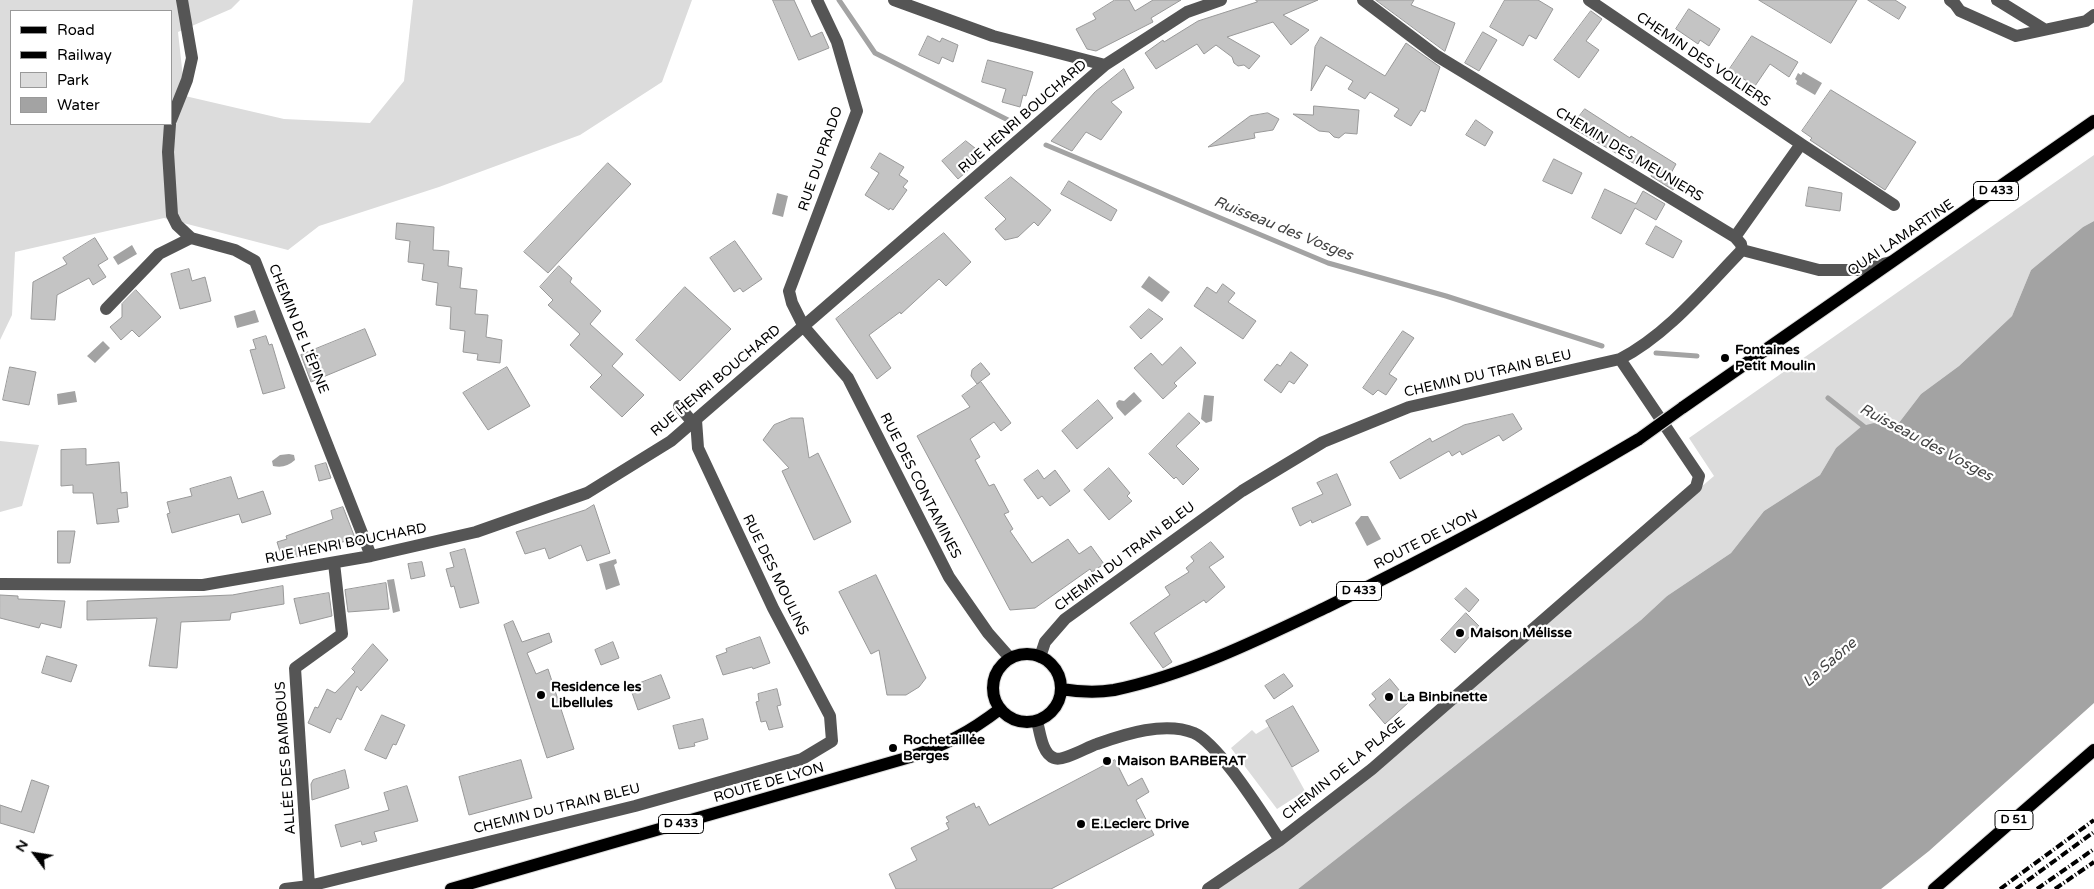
<!DOCTYPE html>
<meta charset="utf-8">
<style>
body{margin:0}
#map{position:relative;width:2094px;height:889px;overflow:hidden;background:#fff;font-family:"Varela Round",sans-serif}
canvas{display:block}
.legend{position:absolute;left:10px;top:10px;width:162px;height:115px;box-sizing:border-box;background:#fff;border:1px solid #999;margin:0;padding:6px 9px;list-style:none;font-size:15px;color:#000}
.legend li{display:flex;align-items:center;gap:10px;height:25px}
.legend b{width:25px;border:1px solid #999}
.north{position:absolute;left:10px;top:829px;width:50px;height:50px;-webkit-text-stroke:4px #fff;paint-order:stroke;rotate:301deg;font-size:14px;font-weight:700;line-height:20px;text-align:center;color:#000}
.north::after{content:'';display:block;margin:auto;width:18px;height:22px;background:#000;clip-path:polygon(50% 0,100% 100%,50% 72%,0 100%)}
</style>
<div id="map">
<canvas width="2094" height="889"></canvas>
<ul class="legend">
<li><b style="height:6px;background:#000"></b>Road</li>
<li><b style="height:6px;background:#000"></b>Railway</li>
<li><b style="height:14px;background:#dcdcdc"></b>Park</li>
<li><b style="height:14px;background:#a3a3a3"></b>Water</li>
</ul>
<div class="north">N</div>
</div>
<script>
const context = document.querySelector('canvas').getContext('2d');
context.lineJoin = 'round';
function paint(path, color) { context.fillStyle = color; context.fill(path, 'evenodd'); }
function stroke(path, color, width, dash) { context.strokeStyle = color; context.lineWidth = width; context.lineCap = dash ? 'butt' : 'round'; context.setLineDash(dash || []); context.stroke(path); }
function drawText(font, color, halo, rows, align = 'center') {
  context.font = font + ' "Varela Round",sans-serif'; context.lineWidth = 4.5; context.setLineDash([]); context.textBaseline = 'middle'; context.strokeStyle = halo; context.fillStyle = color; for (const [text, x, y, turn = 0] of rows) {
    context.save(); context.translate(x, y); context.rotate((+turn || 0) * Math.PI / 180); context.textAlign = isNaN(turn) ? turn : align; if (halo) context.strokeText(text, 0, 0); context.fillText(text, 0, 0); context.restore();
  }
}
paint(new Path2D(`
 M0 0H240L231 9 178 32 185 96 284 119 370 123 404 81 413 0H692L662 82 580 135 439 187 319 226 288 250 164 218 15 252 12 315 0 340ZM11 11H171V124H11Z
 M2094 155V221L2083 227 2031 270 2012 316 1959 366 1921 394 1898 424 1888 427 1874 423 1836 448 1820 475 1764 511 1731 553 1667 596 1641 620 1298 889H1216L1275 850 1714 476 1689 438Z
 M0 441 39 445 22 506 0 512Z
 M1269 726 1305 791 1277 809 1231 748 1252 730 1256 734Z`), '#dcdcdc');
paint(new Path2D(`
 M1803 72 1822 83 1815 95 1796 84 1797 81 1795 79 1798 73 1801 75Z
 M777 193 788 196 783 217 772 214Z
 M2094 221V703L1929 851 1881 889H1298L1641 620 1667 596 1731 553 1764 511 1820 475 1836 448 1862 426 1874 423 1888 427 1898 424 1921 394 1959 366 2012 316 2031 270 2083 227Z
 M132 245 137 254 118 265 113 257Z
 M1149 276 1170 292 1162 302 1141 287Z
 M255 310 259 322 237 328 234 316Z
 M103 341 110 348 95 363 87 356Z
 M75 391 77 402 58 405 57 394Z
 M1134 392 1142 401 1125 416 1117 407 1116 403 1119 400 1124 401Z
 M1204 395 1214 396 1212 421 1206 423 1201 419Z
 M289 454 294 455 295 460C288 466 282 468 273 466L272 461 280 455Z
 M1361 516H1368L1381 539 1367 546 1355 523Z
 M616 559 617 563 614 565 620 585 606 590 599 564Z
 M394 579 400 611 393 613 387 580Z`), '#a3a3a3');
stroke(new Path2D(`
 M839 0 875 53 1008 120
 M1046 145 1328 263 1446 296 1602 346
 M1656 353 1697 356
 M1828 398 1867 429`), '#a3a3a3', 5);
const building = new Path2D(`
 M773 0H794L811 37 822 32 829 48 799 60Z
 M1115 0H1129L1135 11 1153 0H1181L1151 18 1153 22 1096 51 1087 49 1076 29 1096 19 1093 14Z
 M1256 0H1318L1283 15 1309 30 1291 45 1273 22 1227 37 1260 56 1249 69 1244 65 1238 66 1234 63 1232 57 1216 45 1204 54 1197 44 1156 69 1145 53 1163 40 1164 42 1198 21 1257 2Z
 M1376 0H1414L1411 5 1455 23 1445 51Z
 M1505 0H1538L1553 9 1536 39 1529 35 1523 46 1490 27Z
 M1759 0H1857L1831 43Z
 M1868 0H1895L1906 7 1899 19Z
 M1689 9 1720 29 1709 46 1700 40 1698 44 1676 29Z
 M1591 11 1602 19 1586 41 1599 50 1579 78 1554 60Z
 M1483 32 1497 40 1479 71 1465 63Z
 M928 36 940 42 942 38 958 45 953 62 942 57 939 64 919 55Z
 M1752 36 1798 62 1789 77 1770 64 1755 86 1729 70Z
 M1321 37 1385 76 1406 43 1440 67 1425 112 1421 110 1411 126 1394 116 1399 109 1370 92 1365 99 1348 89 1353 81 1326 65 1311 91 1315 47Z
 M988 60 1033 72 1026 96 1023 95 1020 107 1002 102 1006 89 982 82Z
 M1124 69 1134 88 1111 102 1122 112 1101 140 1086 132 1072 151 1051 141 1095 92Z
 M1831 90 1916 142 1885 190 1810 140 1812 138 1802 131Z
 M1314 106 1359 110 1357 134 1345 133 1339 138 1334 137 1329 132 1319 131 1293 114 1313 115Z
 M1585 109 1630 138 1631 136 1676 164 1669 177 1678 182 1673 190 1651 176 1652 174 1571 127Z
 M1268 113 1279 119 1273 130 1254 133 1255 138 1208 147 1250 116Z
 M1476 120 1493 132 1485 146 1466 135Z
 M966 141 985 156 958 179 942 161Z
 M880 153 904 167 899 175 908 181 903 187 907 190 893 210 890 208 889 210 865 195 879 173 871 168Z
 M1554 159 1582 173 1572 194 1543 181Z
 M608 163 631 184 548 273 524 252Z
 M1011 177 1051 210 1038 226 1034 222 1018 237 1005 240 995 229 1006 219 985 198Z
 M1069 181 1117 210 1111 221 1061 194Z
 M1809 187 1842 193 1840 211 1806 206Z
 M1605 189 1636 204 1643 191 1665 204 1656 220 1635 208 1621 234 1592 218Z
 M397 223 434 227 433 250 449 251 448 266 462 268 460 288 477 290 475 314 488 315 486 337 502 340 500 363 477 360 478 354 463 352 465 331 450 329 451 307 436 305 438 283 422 280 424 264 408 262 410 241 396 239Z
 M1656 226 1682 241 1673 258 1646 244Z
 M944 233 971 262 946 286 939 279 901 314 900 312 869 335 891 368 877 379 836 319Z
 M95 238 108 259 98 265 106 277 93 285 89 278 57 295 55 320 31 319 33 282 67 264 63 258Z
 M735 241 762 279 743 292 740 288 734 292 710 258Z
 M559 266 572 278 570 282 601 311 590 324 623 354 612 366 644 395 622 417 590 387 602 375 570 345 580 334 548 305 553 300 540 287Z
 M189 269 192 281 205 277 211 301 180 309 171 274Z
 M1223 284 1235 293 1228 302 1256 321 1243 339 1194 306 1207 287 1216 293Z
 M685 287 731 329 680 381 636 340Z
 M136 290 161 317 139 337 132 330 121 340 110 327 122 317V304Z
 M1149 309 1163 319 1141 339 1130 327Z
 M365 329 376 355 311 382 301 355Z
 M1403 331 1414 338 1389 374 1397 379 1386 395 1378 390 1373 395 1363 388Z
 M266 336 269 345 272 344 285 388 263 394 250 350 256 349 253 340Z
 M1181 347 1196 363 1174 383 1177 386 1163 399 1134 368 1151 353 1162 365Z
 M1291 352 1308 365 1294 384 1289 381 1281 393 1264 380 1277 364 1280 366Z
 M981 363 990 374 977 384 971 376 972 370Z
 M10 367 36 372 29 405 3 400Z
 M507 367 530 406 488 430 463 393Z
 M981 382 1011 423 1001 431 994 422 970 439 980 457 975 460 989 486 994 484 1009 512 1004 514 1013 529 1010 531 1032 563 1068 539 1079 554 1091 546 1104 564 1092 572 1090 569 1035 608 1010 610 917 436 970 407 962 396Z
 M1098 400 1113 418 1077 449 1062 431Z
 M1189 413 1200 423 1176 446 1199 469 1183 485 1176 477 1174 479 1149 454Z
 M1513 414 1522 429 1503 441 1499 435 1462 455 1460 451 1452 456 1449 451 1400 479 1390 462 1430 438 1432 442 1464 425Z
 M791 418H803L809 458 818 453 851 522 814 540 782 471 789 468 763 440 774 425Z
 M86 449V465L119 462 121 493 127 492 128 507 117 509 119 522 97 524 93 493H73V485L61 486V450Z
 M326 463 331 478 319 481 315 466Z
 M1109 468 1130 493 1127 496 1132 501 1109 520 1084 490Z
 M1038 470 1044 479 1055 470 1070 491 1050 506 1042 496 1038 499 1024 480Z
 M1337 474 1351 505 1312 523 1311 520 1300 526 1292 508 1323 494 1317 483Z
 M231 477 238 499 263 491 271 514 242 523 239 514 172 533 167 514 170 513 167 502 192 496 190 489Z
 M594 505 610 553 587 561 581 545 549 559 545 548 525 554 516 532 585 510Z
 M343 507 355 538 283 561 277 542 287 539 286 536 333 519 331 511Z
 M58 531H75L70 563H58Z
 M1211 542 1224 557 1209 567 1225 587 1206 603 1204 600 1154 633 1172 662 1163 668 1130 623 1170 595 1165 587 1189 572 1186 568 1194 561 1191 557Z
 M465 549 479 603 460 608 454 586 451 587 446 569 454 567 450 553Z
 M422 562 425 576 411 579 408 564Z
 M876 575 926 678 919 687 906 695H887L879 650 871 654 839 592Z
 M386 583 389 609 348 612 345 590Z
 M283 586 284 604 231 613 230 620 181 622 177 668 149 666 157 618 87 620V601L232 595Z
 M1466 588 1479 600 1469 612 1455 599Z
 M329 593 332 616 300 624 294 599Z
 M0 595 18 596V599L65 601 61 628 41 623 39 628 0 618Z
 M1466 613 1479 626 1455 653 1441 640Z
 M513 621 522 642 549 633 552 642 527 653 536 674 548 669 574 749 547 758 504 625Z
 M760 637 770 663 753 669 752 667 723 675 716 656 727 652 726 649Z
 M613 642 619 658 601 665 595 650Z
 M373 644 388 660 361 691 357 686 341 720 337 718 330 733 308 723 315 707 318 708 327 689 335 693 355 672 352 669Z
 M47 656 77 665 71 682 42 673Z
 M1284 674 1293 686 1274 699 1265 686Z
 M661 675 670 698 638 710 630 687Z
 M1390 679 1409 702 1385 724 1369 705 1376 699 1372 694Z
 M777 689 781 705 777 706 783 727 769 730 766 721 761 722 756 702 759 701 758 694Z
 M1293 706 1319 751 1292 767 1266 721Z
 M382 715 405 725 396 745 393 744 386 759 365 750Z
 M703 719 708 739 694 743 695 746 679 749 673 726Z
 M521 760 532 798 469 815 459 777Z
 M1115 760 1128 786 1142 778 1149 792 1136 800 1154 835 1051 889H896L889 874 917 860 911 848 949 829 946 823 949 822 946 817 974 803 976 808 979 806 989 825Z
 M345 770 349 788 312 800 311 784 313 780Z
 M32 780 49 786 34 833 0 823V805L21 812Z
 M407 786 418 821 374 832 377 841 362 845 361 841 341 847 335 825 389 810 384 793Z`);
paint(building, '#c4c4c4');
stroke(building, '#999', 1);
const major = new Path2D(`
 M1682 408 2094 121
 M993 688a34 34 0 1 1 68 0a34 34 0 1 1-68 0Z
 M1061 689C1079 692 1096 693 1114 690 1187 675 1262 638 1329 606 1435 554 1538 499 1639 439
 M451 889 910 757C945 745 970 732 1000 709
 M1934 889 2094 750`);
stroke(major, '#dbdbdb', 14);
stroke(new Path2D(`
 M817 0 837 42 857 111 789 291 792 303 804 327 848 378 949 577 988 633 1010 658
 M894 0 993 36 1105 65
 M1363 0 1437 56 1735 237 1741 244 1742 250
 M1589 0 1801 144 1735 237
 M1950 0 1955 4 1960 11 2016 36 2086 21 2094 15
 M1997 0 2044 29
 M171 120 187 80 192 58 182 0
 M170 124 168 152 172 215 177 225 191 238 235 250 255 261 371 556
 M1801 144 1894 205
 M1742 250 1819 270H1857L1891 262
 M106 309 159 254 191 238
 M679 406 693 423
 M0 584 203 585 371 556 476 532 587 493 671 441 1105 65 1187 12 1221 0
 M1040 657 1045 642 1065 619 1242 491 1323 442 1409 407 1620 359C1668 334 1705 288 1742 250
 M1037 721C1040 732 1042 754 1054 758 1063 762 1087 747 1097 744 1125 734 1165 721 1194 733 1219 744 1263 815 1280 840
 M309 886 295 668 342 634 334 563
 M285 889 309 886 635 806 802 759 832 741 830 716 773 608 698 448 696 420
 M1208 889 1280 840 1372 769 1696 487 1699 476 1620 359`), '#555', 12);
stroke(major, '#000', 12);
stroke(new Path2D(`
 M2000 889 2094 820
 M2016 889 2094 832
 M2037 889 2094 849
 M2055 889 2094 862`), '#000', 4, [8, 2.5, 1, 2.5]);
const majorBridge = new Path2D(`
 M1639 439 1682 408`);
stroke(majorBridge, '#dbdbdb', 14, []);
stroke(majorBridge, '#000', 12);
for (const [x, y, r, color] of [
 [1725,358,5,"#000"],
 [1460,633,5,"#000"],
 [541,695,5,"#000"],
 [1389,697,5,"#000"],
 [893,748,5,"#000"],
 [1107,761,5,"#000"],
 [1081,824,5,"#000"]
]) { const dot = new Path2D(); dot.arc(x, y, r, 0, 2 * Math.PI); context.fillStyle = color; context.fill(dot); stroke(dot, '#fff', 2); }
for (const [x, y, w] of [
 [1996,191,45],
 [1359,591,45],
 [2014,820,38],
 [681,824,45]
]) { const box = new Path2D(); box.roundRect(x - w / 2, y - 9.5, w, 19, 4); context.fillStyle = '#fff'; context.fill(box); stroke(box, '#000', 1); }
drawText('bold 12px', '#000', null, [
 ["D 433",1996,191],
 ["D 433",1359,591],
 ["D 51",2014,820],
 ["D 433",681,824]
]);
drawText('14px', '#000', '#fff', [
 ["CHEMIN DES VOILIERS",1703,60,34],
 ["RUE HENRI BOUCHARD",1023,117,-41],
 ["CHEMIN DES MEUNIERS",1629,155,31],
 ["RUE DU PRADO",821,159,-71],
 ["QUAI LAMARTINE",1901,238,-34],
 ["CHEMIN DE L'ÉPINE",298,329,68],
 ["CHEMIN DU TRAIN BLEU",1488,374,-13],
 ["RUE HENRI BOUCHARD",716,381,-40],
 ["RUE DES CONTAMINES",920,486,63],
 ["ROUTE DE LYON",1426,540,-27],
 ["RUE HENRI BOUCHARD",346,544,-11],
 ["CHEMIN DU TRAIN BLEU",1125,557,-37],
 ["RUE DES MOULINS",775,575,64],
 ["ALLÉE DES BAMBOUS",286,758,-94],
 ["CHEMIN DE LA PLAGE",1344,769,-39],
 ["ROUTE DE LYON",769,783,-16],
 ["CHEMIN DU TRAIN BLEU",557,809,-14]
]);
drawText('bold 14px', '#000', '#fff', [
 ["Fontaines",1735,350],
 ["Petit Moulin",1735,366],
 ["Maison Mélisse",1470,633],
 ["Residence les",551,687],
 ["Libellules",551,703],
 ["La Binbinette",1399,697],
 ["Rochetaillée",903,740],
 ["Berges",903,756],
 ["Maison BARBERAT",1117,761],
 ["E.Leclerc Drive",1091,824]
], 'left');
drawText('italic 15px', '#444', '#fff', [
 ["Ruisseau des Vosges",1283,229,22],
 ["Ruisseau des Vosges",1926,443,28],
 ["La Saône",1830,663,-41]
]);
</script>
